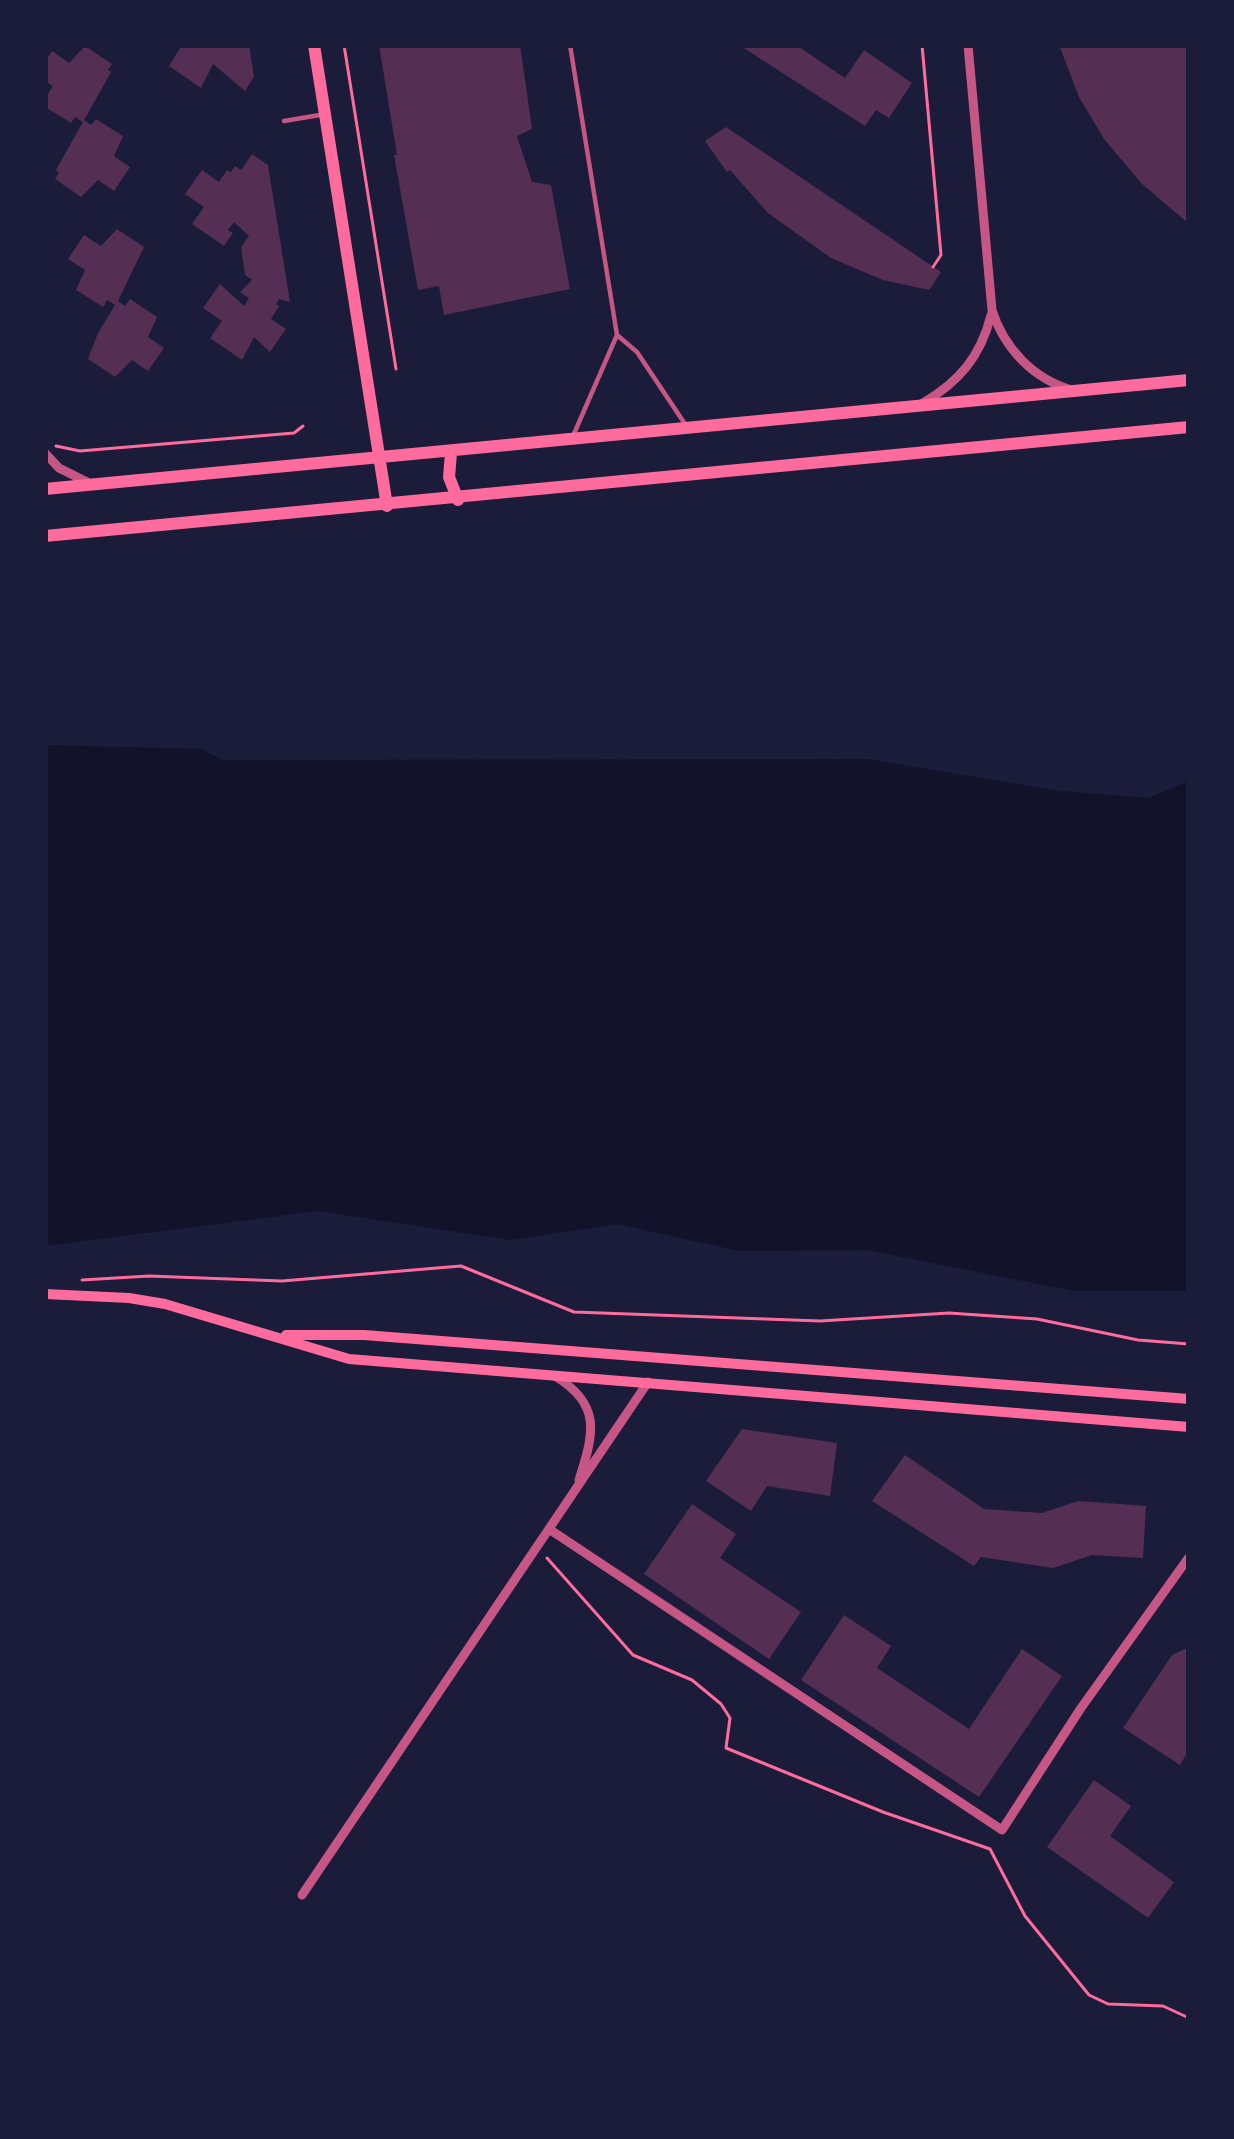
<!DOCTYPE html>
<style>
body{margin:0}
#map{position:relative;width:1234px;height:2139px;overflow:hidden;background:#1b1b3a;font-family:"PT Sans",sans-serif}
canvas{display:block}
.frame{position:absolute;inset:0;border:48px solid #1b1b3a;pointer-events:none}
</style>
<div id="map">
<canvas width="1234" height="2139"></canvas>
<div class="frame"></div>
</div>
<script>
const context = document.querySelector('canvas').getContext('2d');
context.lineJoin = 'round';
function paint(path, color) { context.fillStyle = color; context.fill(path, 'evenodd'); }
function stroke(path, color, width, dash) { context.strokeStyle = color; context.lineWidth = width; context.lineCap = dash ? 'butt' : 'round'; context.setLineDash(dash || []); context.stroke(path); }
paint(new Path2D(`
 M45 745 201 749 222 760 867 759 1061 791 1148 798 1189 781V1291H1074L867 1250 740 1251 618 1224 510 1240 318 1211 45 1246Z`), '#12122b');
paint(new Path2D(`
 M175 45H249L254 77 245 91 213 64 201 88 169 66 180 48Z
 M379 45H520L532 129 517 136 532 182 551 185 570 289 444 315 439 286 418 290 394 155H397Z
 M739 45H796L845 78 864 50 912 83 889 118 876 110 865 126Z
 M1059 45H1189V224L1141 183 1104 139 1079 97Z
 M85 46 112 64 108 70 111 72 83 122 75 117 71 123 45 107V98L53 86 45 81V62L52 51 69 63Z
 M96 119 123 136 114 156 130 167 114 191 98 180 81 197 55 179 59 173 56 170 84 120 91 125Z
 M726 127 941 272 929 290 883 280 831 258 768 213 730 170 727 172 705 141Z
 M252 154 268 165 290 302 279 299 276 304 279 306 271 319 286 329 270 352 254 337 242 360 210 338 222 321 203 308 220 284 244 306 249 298 240 292 252 280 245 275 241 247 249 236 234 222 228 230 233 233 224 246 192 224 204 207 185 194 202 170 219 182 227 170 231 172 235 166 241 170Z
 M117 229 144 247 118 301 125 306 130 299 157 317 148 337 164 348 148 371 132 360 115 377 88 359 98 333 115 305 107 300 103 307 76 290 85 270 68 259 84 235 101 246Z
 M742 1429 837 1443 830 1496 767 1486 751 1511 706 1481Z
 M905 1455 984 1509 1042 1513 1078 1501 1146 1506 1143 1558 1092 1555 1053 1568 981 1557 974 1566 872 1501Z
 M692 1504 736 1534 720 1558 801 1612 769 1659 644 1574Z
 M844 1615 891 1646 877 1668 969 1729 1022 1649 1062 1676 979 1797 801 1680Z
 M1189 1647V1750L1180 1765 1123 1728 1172 1655Z
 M1094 1780 1131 1806 1110 1836 1174 1882 1148 1918 1047 1847Z`), '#542f53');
stroke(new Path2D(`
 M344 45 396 369
 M922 45 941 255 933 267
 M56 446 80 451 294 433 303 426
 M82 1280 149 1276 282 1281 461 1266 574 1312 820 1321 949 1313 1037 1319 1138 1340 1189 1344
 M547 1558 633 1655 692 1680 721 1704 730 1718 726 1748 883 1812 990 1849 1025 1916 1089 1995 1108 2004 1163 2006 1189 2018`), '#ff6b9d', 3);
stroke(new Path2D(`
 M570 45 617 335
 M284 121 320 115
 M573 436 617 335 637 352 685 424`), '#c65784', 4.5);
stroke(new Path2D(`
 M968 45 992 310C1004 348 1033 379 1072 390
 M923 403C959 382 981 356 991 315
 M45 453 59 468 87 482
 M555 1376C602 1405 594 1433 579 1480
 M549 1529 1002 1830 1081 1708 1189 1557
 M302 1895 648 1382`), '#c65784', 9);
stroke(new Path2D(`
 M45 1294 129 1298 165 1304 349 1359 1189 1427
 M286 1335H364L1189 1399`), '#ff6b9d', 10);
stroke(new Path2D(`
 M314 45 387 506
 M451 453 449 477 458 500
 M45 489 1189 380
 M45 536 1189 427`), '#ff6b9d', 12);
</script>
